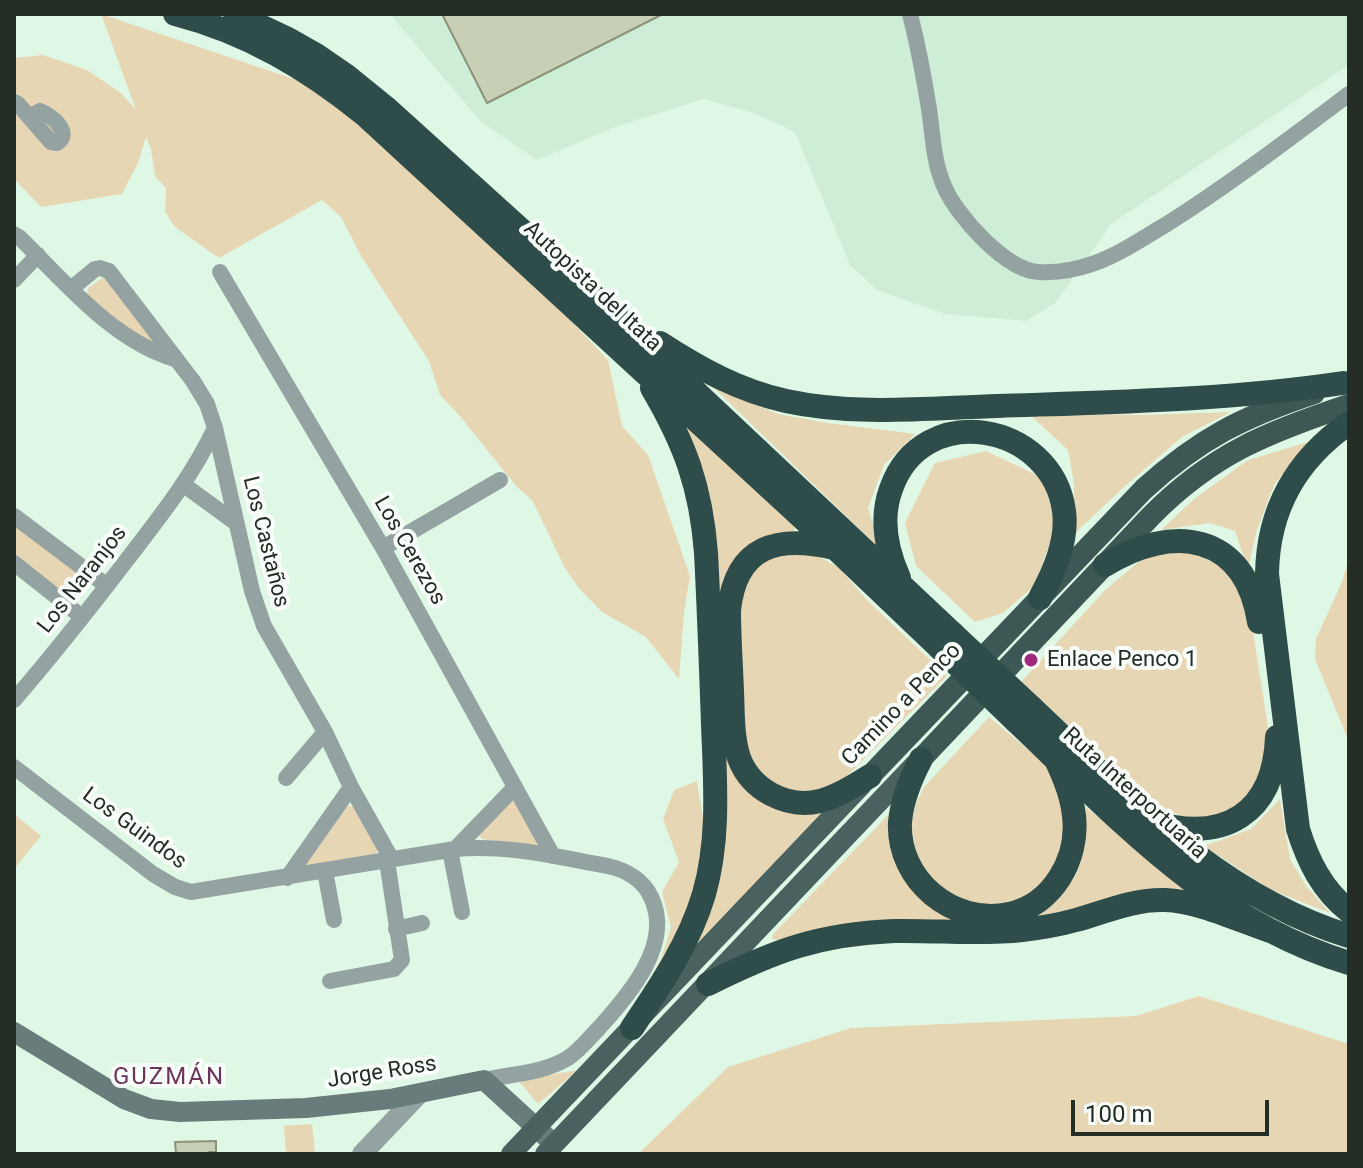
<!DOCTYPE html>
<meta charset="utf-8">
<style>
body{margin:0}
#map{position:relative;width:1363px;height:1168px;overflow:hidden;background:#dff8e6;font-family:Roboto,sans-serif}
canvas{display:block}
.frame{position:absolute;inset:0;border:16px solid #232c25;pointer-events:none}
.scale{position:absolute;left:1071px;top:1100px;width:198px;height:36px;box-sizing:border-box;border:4px solid #232c25;border-top:0;padding-left:10px;font-size:24px;line-height:28px;white-space:nowrap;color:#232c25;-webkit-text-stroke:6px #fafffb;paint-order:stroke}
</style>
<div id="map">
<canvas width="1363" height="1168"></canvas>
<div class="frame"></div>
<div class="scale">100 m</div>
</div>
<script>
const context = document.querySelector('canvas').getContext('2d');
context.lineJoin = 'round';
function paint(path, color) { context.fillStyle = color; context.fill(path, 'evenodd'); }
function stroke(path, color, width, dash) { context.strokeStyle = color; context.lineWidth = width; context.lineCap = dash ? 'butt' : 'round'; context.setLineDash(dash || []); context.stroke(path); }
function drawText(font, color, halo, rows, align = 'center') {
  context.font = font + ' Roboto,sans-serif'; context.lineWidth = 8; context.setLineDash([]); context.textBaseline = 'middle'; context.strokeStyle = halo; context.fillStyle = color; for (const [text, x, y, turn = 0] of rows) {
    context.save(); context.translate(x, y); context.rotate((+turn || 0) * Math.PI / 180); context.textAlign = isNaN(turn) ? turn : align; if (halo) context.strokeText(text, 0, 0); context.fillText(text, 0, 0); context.restore();
  }
}
paint(new Path2D(`
 M390 14H1349V65L1111 224 1056 302 1026 321 945 314 877 290 850 265 795 132 754 113 703 99 615 127 537 160 481 122Z`), '#cdedd6');
paint(new Path2D(`
 M101 14 303 82 366 130 557 306 608 360 622 426 648 455 690 576 684 612 679 679 646 637 602 612 578 587 565 568 532 500 516 486 459 415 440 395 429 361 361 256 341 217 322 200 219 258 175 227 165 212 166 188 155 176 151 149 146 137 138 163 122 194 41 207 14 179V58L43 55 87 70 121 93 136 110Z
 M105 276 155 343 135 335 87 296 88 288Z
 M713 387 778 414 828 423 915 434 884 465 868 508 879 543 876 545Z
 M1231 412 1182 437 1123 488 1074 534V484L1068 450 1028 413 1144 415Z
 M687 424 794 526 795 530 720 597 685 431Z
 M1308 442 1274 485 1257 530 1248 569 1235 531 1210 523 1161 530 1194 499 1248 460Z
 M986 451 1041 477 1057 524 1034 586 1003 613 975 622 916 566 905 523 935 463Z
 M14 520 92 579 73 604 14 559Z
 M800 551 820 557 839 568 868 601 947 676 843 780 825 790 785 794 747 761 739 613 744 583 764 560Z
 M1189 551 1223 567 1249 605 1269 734 1267 757 1249 797 1219 817H1187L1175 814 1153 802 1021 682 1105 590 1141 560 1149 556Z
 M1349 559V742L1315 659 1316 639 1342 582Z
 M989 717 1038 758 1051 771 1067 821 1054 870 1028 898 985 906 946 893 923 868 914 847 911 824 916 804 924 787Z
 M724 733 736 773 828 807 700 942 698 941Z
 M697 781 705 830 688 917 647 986 662 956 671 927 662 892 679 862 663 819 674 790Z
 M1280 799 1290 859 1306 886 1330 913 1271 890 1204 846 1251 829Z
 M517 800 538 842 536 847 482 839 478 833 511 802Z
 M344 805 356 807 378 849 375 858 304 869 301 865Z
 M1087 808 1188 890 1014 923C1028 914 1044 907 1057 897 1084 877 1088 840 1085 810Z
 M892 811V822L965 924 779 940 772 939 773 934Z
 M14 814 41 836 14 869Z
 M1199 996 1349 1044V1154H638L728 1067 851 1028 1136 1016Z
 M578 1070 538 1104 518 1080Z
 M312 1124 315 1154H286L284 1126Z`), '#e7d6b4');
const building = new Path2D(`
 M442 14H663L487 103Z
 M216 1141V1152H209V1154H176L175 1142Z`);
paint(building, '#c7cfb5');
stroke(building, '#8c937a', 2);
stroke(new Path2D(`
 M910 14C918 46 924 77 929 109 933 135 933 161 944 186 956 215 1006 271 1039 272 1057 273 1075 270 1092 264 1119 255 1143 238 1167 224 1230 184 1289 139 1349 94
 M14 102 18 104 51 142 57 143C73 133 51 115 40 111L29 117
 M14 234 19 237C64 281 113 341 175 359
 M220 272 383 548 553 856
 M14 280 38 255
 M72 288 95 269 100 268 109 271 193 381 207 404 215 428 252 591 264 626 325 732 351 787 392 860
 M184 485 236 523
 M14 516 107 586
 M383 548 500 480
 M14 563 82 617
 M14 700C53 655 90 608 126 561 159 518 192 477 215 428
 M14 767 153 874 175 887 191 892 455 849C506 844 557 857 608 866 626 870 643 880 651 897 674 944 628 996 599 1028 589 1038 580 1050 568 1058 544 1073 511 1074 484 1080
 M286 778 325 732
 M455 849 515 787
 M450 850 462 912
 M325 871 334 920
 M287 878 351 787
 M396 929 422 923
 M330 981 394 969 402 960 387 861`), '#94a2a1', 16);
stroke(new Path2D(`
 M362 1154 419 1094`), '#94a2a1', 20);
stroke(new Path2D(`
 M14 1032 124 1099 151 1109 180 1112 306 1108 390 1099 484 1080 554 1144`), '#687d7b', 20);
stroke(new Path2D(`
 M511 1154 862 785
 M545 1154 915 764`), '#496260', 20);
stroke(new Path2D(`
 M921 759 1151 516C1212 454 1268 432 1349 405
 M870 776 1144 489C1200 438 1243 417 1314 393`), '#3c5754', 22);
stroke(new Path2D(`
 M175 14C248 33 307 68 365 115L835 548 940 648
 M235 14 286 38 316 55 348 77 385 107 584 287 953 634
 M660 343C700 369 740 391 786 401 855 416 928 408 998 406 1113 402 1229 400 1343 383
 M1349 423C1296 460 1268 509 1267 574L1298 829C1308 861 1322 890 1349 911
 M834 548C778 535 736 545 729 610 729 637 731 664 732 691 733 713 732 736 739 758 751 790 787 809 820 801 838 796 854 786 870 776
 M1105 565C1173 523 1245 533 1259 622
 M899 578C886 549 880 519 891 489 922 399 1052 422 1064 511 1068 541 1054 572 1040 598
 M1031 707C1127 797 1219 896 1349 936
 M1016 721C1118 818 1210 921 1349 963
 M921 759C911 778 902 800 900 822 897 880 953 926 1009 914 1053 905 1079 858 1074 816 1072 795 1064 776 1055 758
 M1153 822C1224 843 1274 814 1277 737
 M708 984C774 951 819 934 894 931 937 930 980 935 1022 930 1040 928 1058 925 1076 920 1105 912 1134 899 1165 900 1198 901 1238 920 1270 931
 M632 1028C661 985 689 944 704 894 720 838 715 781 713 724 711 667 709 610 706 553 701 487 685 444 652 388`), '#2e4c49', 24);
stroke(new Path2D(`
 M953 634 1031 707
 M940 648 1016 721`), '#2e4c49', 24);
for (const [x, y, r, color] of [
 [1031,660,8,"#a2287e"]
]) { const dot = new Path2D(); dot.arc(x, y, r, 0, 2 * Math.PI); context.fillStyle = color; context.fill(dot); stroke(dot, '#fafffb', 3); }
drawText('22px', '#232c25', '#fafffb', [
 ["Autopista del Itata",592,287,43],
 ["Los Castaños",265,542,76],
 ["Los Cerezos",409,551,60],
 ["Los Naranjos",83,580,-52],
 ["Camino a Penco",902,705,-46],
 ["Ruta Interportuaria",1134,794,42],
 ["Los Guindos",134,829,36],
 ["Jorge Ross",382,1073,-9]
]);
drawText('22px', '#232c25', '#fafffb', [
 ["Enlace Penco 1",1047,660]
], 'left');
context.letterSpacing = '2px';
drawText('24px', '#70335b', '#fafffb', [
 ["GUZMÁN",169,1078]
]);
context.letterSpacing = '0px';
</script>
